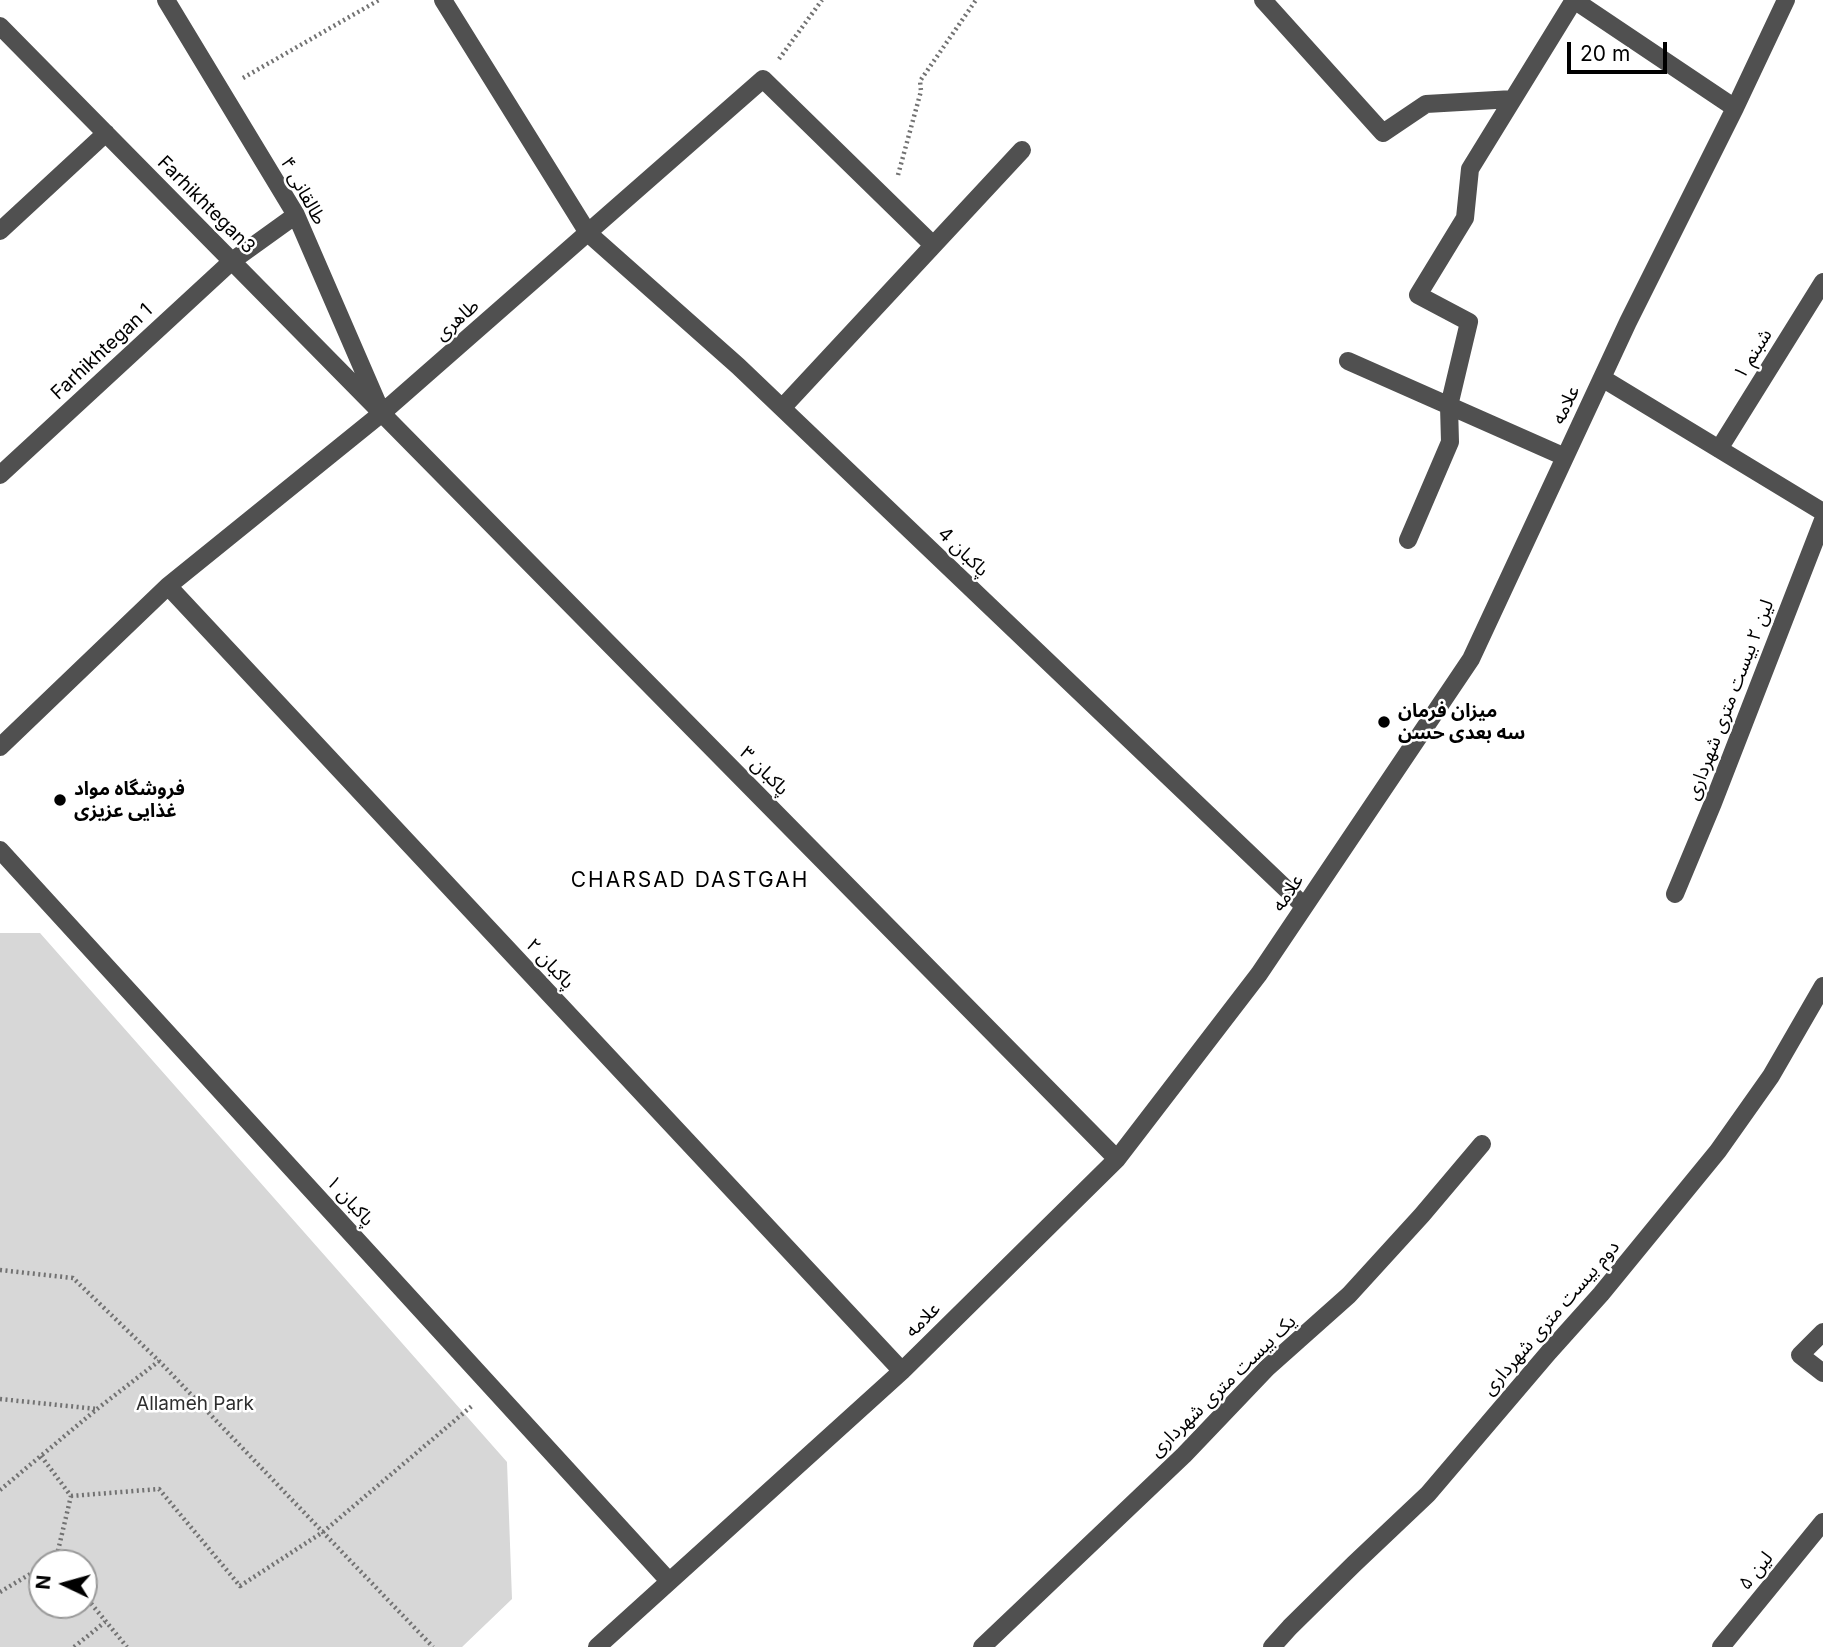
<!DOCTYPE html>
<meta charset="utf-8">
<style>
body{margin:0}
#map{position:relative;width:1823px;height:1647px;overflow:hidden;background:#fff;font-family:Inter,sans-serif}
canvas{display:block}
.north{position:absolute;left:28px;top:1549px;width:70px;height:70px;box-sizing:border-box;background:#fff;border:2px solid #999;border-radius:50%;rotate:275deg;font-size:19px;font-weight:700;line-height:28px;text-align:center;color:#000}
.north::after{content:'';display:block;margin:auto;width:24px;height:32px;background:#000;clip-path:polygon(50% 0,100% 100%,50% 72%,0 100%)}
.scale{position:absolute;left:1567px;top:42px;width:100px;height:32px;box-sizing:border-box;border:4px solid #000;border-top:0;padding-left:9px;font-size:21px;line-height:24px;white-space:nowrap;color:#000;-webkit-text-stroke:5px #fff;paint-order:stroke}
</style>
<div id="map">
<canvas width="1823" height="1647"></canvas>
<div class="north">N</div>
<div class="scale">20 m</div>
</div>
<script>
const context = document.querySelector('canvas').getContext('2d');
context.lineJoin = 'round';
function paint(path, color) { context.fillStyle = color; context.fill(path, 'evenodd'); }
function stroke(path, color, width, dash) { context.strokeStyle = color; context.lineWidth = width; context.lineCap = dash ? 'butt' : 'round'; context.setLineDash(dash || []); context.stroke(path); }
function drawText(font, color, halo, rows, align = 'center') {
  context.font = font + ' Inter,"Noto Sans Arabic",sans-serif'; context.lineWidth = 5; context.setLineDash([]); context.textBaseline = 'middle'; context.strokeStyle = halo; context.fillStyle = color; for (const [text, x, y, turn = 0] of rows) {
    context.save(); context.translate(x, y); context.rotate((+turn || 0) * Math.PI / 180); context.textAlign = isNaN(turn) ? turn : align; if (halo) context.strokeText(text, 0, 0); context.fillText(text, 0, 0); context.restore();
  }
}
paint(new Path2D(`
 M0 933H40L507 1462 512 1599 462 1647H0ZM42 1563H84V1605H42Z`), '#d7d7d7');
stroke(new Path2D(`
 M779 59 822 0
 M243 78 379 0
 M898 175 921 91 920 81 976 0
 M0 1270 73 1278 159 1361 433 1647
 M0 1399 97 1409
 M41 1456 71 1496 56 1559 59 1563
 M0 1490 97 1409 159 1361
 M71 1496 159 1489 240 1586 323 1532 473 1405
 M0 1592 42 1567
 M84 1595 127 1647
 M74 1647 105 1622`), '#727272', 4.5, [2, 3.5]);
stroke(new Path2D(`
 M166 0 296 215 377 402
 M443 0 588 233 738 366 1304 906
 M1263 0 1383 133 1426 104 1513 99
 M1574 0 1735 108
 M0 26 1117 1159
 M0 231 106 133
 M1348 361 1565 457
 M1602 378 1823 512
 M782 408 1022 150
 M1719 449 1823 282
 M0 475 232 261 296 215
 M1408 540 1450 442 1449 406 1469 322 1418 295 1465 218 1470 169 1574 0
 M168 586 902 1371
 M0 747 168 586 382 413 763 79 933 245
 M0 850 669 1581
 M1675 894 1713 803 1823 520
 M1823 1332 1800 1355 1823 1373
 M597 1647 902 1371 1117 1159 1259 974 1471 659 1628 322 1735 108 1786 0
 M982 1647 1184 1455 1267 1368 1349 1295 1422 1215 1482 1144
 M1272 1647 1290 1627 1354 1564 1428 1494 1549 1352 1601 1294 1718 1151 1771 1076 1823 986
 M1721 1647 1823 1522`), '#505050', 18);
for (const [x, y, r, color] of [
 [1384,722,7,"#000"],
 [60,800,7,"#000"]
]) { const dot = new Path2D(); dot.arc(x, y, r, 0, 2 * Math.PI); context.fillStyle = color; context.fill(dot); stroke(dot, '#fff', 2.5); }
drawText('19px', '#000', '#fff', [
 ["طالقانی ۴",303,191,61],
 ["Farhikhtegan3",206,205,45],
 ["طاهری",457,320,-41],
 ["Farhikhtegan 1",102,352,-43],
 ["شبنم ۱",1753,354,-58],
 ["علامه",1566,405,-65],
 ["پاکبان 4",963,552,44],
 ["لین ۲ بیست متری شهرداری",1730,700,-69],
 ["پاکبان ۳",764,771,45],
 ["علامه",1288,893,-56],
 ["پاکبان ۲",550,964,47],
 ["پاکبان ۱",350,1201,48],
 ["دوم بیست متری شهرداری",1551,1318,-49],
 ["علامه",923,1320,-45],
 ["یک بیست متری شهرداری",1223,1386,-44],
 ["لین ۵",1756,1571,-51]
]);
drawText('bold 19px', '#000', '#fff', [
 ["میزان فرمان",1398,711],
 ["سه بعدی حسن",1398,733],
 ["فروشگاه مواد",74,789],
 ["غذایی عزیزی",74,811]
], 'left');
drawText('19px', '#2e2e2e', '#fff', [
 ["Allameh Park",195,1404]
]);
context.letterSpacing = '2px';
drawText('21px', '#000', '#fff', [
 ["CHARSAD DASTGAH",690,881]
]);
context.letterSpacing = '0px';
</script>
